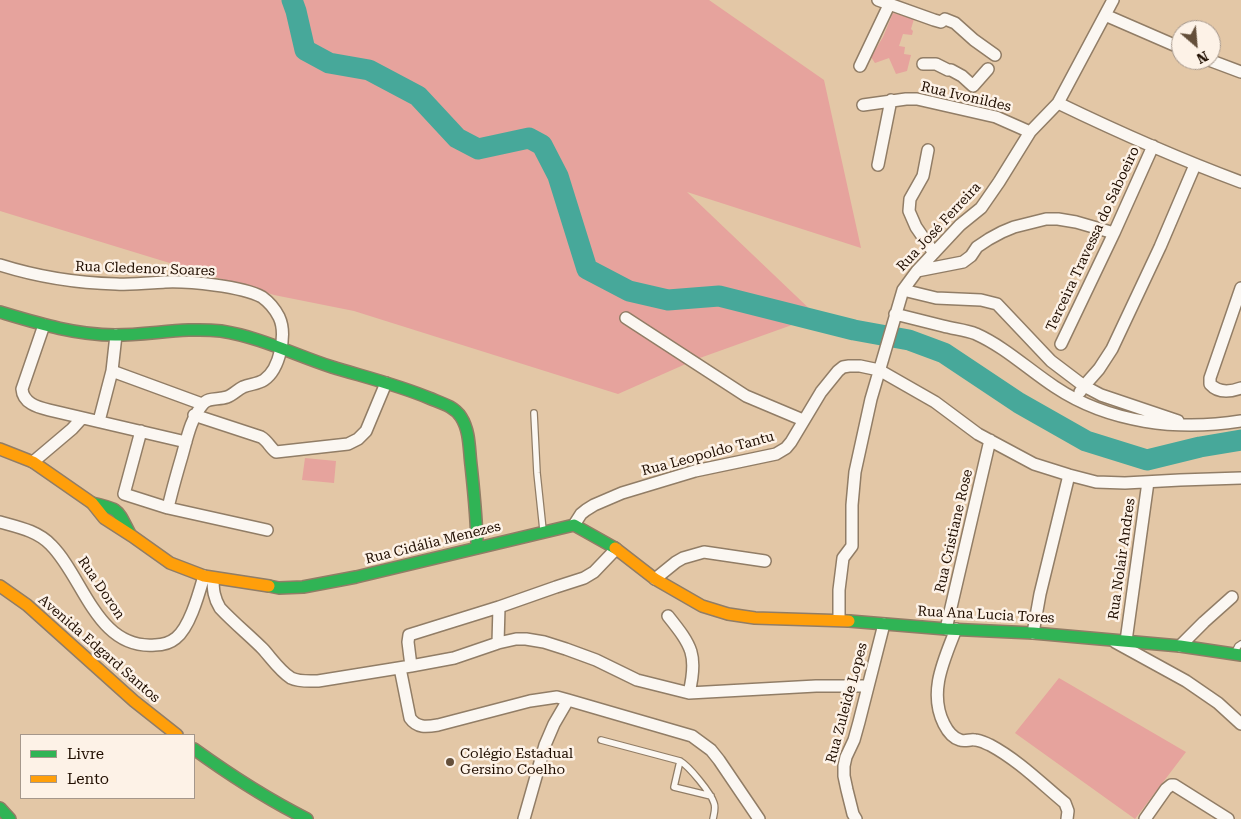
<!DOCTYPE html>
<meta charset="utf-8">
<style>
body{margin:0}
#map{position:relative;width:1241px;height:819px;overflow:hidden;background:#e3c7a6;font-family:"Roboto Serif",serif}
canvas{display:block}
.legend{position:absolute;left:20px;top:734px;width:175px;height:65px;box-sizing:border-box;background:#fdf2e7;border:1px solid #a5978b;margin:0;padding:6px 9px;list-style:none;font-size:15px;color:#200e00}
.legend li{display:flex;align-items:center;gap:10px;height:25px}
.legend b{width:25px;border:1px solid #a5978b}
.north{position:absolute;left:1171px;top:20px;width:50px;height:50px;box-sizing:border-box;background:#fdf2e7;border:1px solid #a5978b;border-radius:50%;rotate:153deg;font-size:14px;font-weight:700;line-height:20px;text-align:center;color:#200e00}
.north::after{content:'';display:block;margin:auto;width:18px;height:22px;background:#644f3a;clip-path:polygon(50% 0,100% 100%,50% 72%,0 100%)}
</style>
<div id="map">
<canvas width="1241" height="819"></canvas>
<ul class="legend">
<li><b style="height:6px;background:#30b455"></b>Livre</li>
<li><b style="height:6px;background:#ff9f0a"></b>Lento</li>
</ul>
<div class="north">N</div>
</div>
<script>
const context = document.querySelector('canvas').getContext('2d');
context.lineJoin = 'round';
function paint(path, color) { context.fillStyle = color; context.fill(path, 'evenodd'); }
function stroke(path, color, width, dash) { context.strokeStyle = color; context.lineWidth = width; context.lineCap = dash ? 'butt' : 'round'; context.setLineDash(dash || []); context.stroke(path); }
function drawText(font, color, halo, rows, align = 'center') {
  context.font = font + ' "Roboto Serif",serif'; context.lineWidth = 5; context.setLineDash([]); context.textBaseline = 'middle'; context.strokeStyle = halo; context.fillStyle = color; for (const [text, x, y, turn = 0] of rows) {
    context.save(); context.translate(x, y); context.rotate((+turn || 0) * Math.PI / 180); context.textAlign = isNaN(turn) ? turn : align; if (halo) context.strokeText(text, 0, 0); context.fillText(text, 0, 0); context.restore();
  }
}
paint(new Path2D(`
 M0 0H709L824 80 861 248 687 192 817 316 697 359 618 394 354 311 274 295 0 211Z
 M893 13 914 19 911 29 913 31 912 35 903 34 899 46 905 47 904 54 911 55 907 71 896 74 889 58 875 63 871 57 883 37Z
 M305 458 336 461 334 483 302 480Z
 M1059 678 1186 752 1135 819 1015 733Z`), '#e6a39d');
stroke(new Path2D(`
 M292 0 296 11 305 50 329 63 369 70 418 96 457 138 478 149 529 138 542 145 558 176 587 269 629 291 668 300 719 296 854 330 909 340 944 353 1019 403 1086 441 1147 460 1200 447 1241 440`), '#47a89a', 21);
const lane = new Path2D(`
 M534 413 537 473 543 530
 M1235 652 1238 646 1241 644
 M601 740 680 761C689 766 711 793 714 803 716 808 714 814 713 819
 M680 761 674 787 711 796`);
const street = new Path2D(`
 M878 0 934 20 941 22 945 19 955 23 974 40 995 55
 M1105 15 1181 48
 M1209 60 1241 72
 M923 64H936L948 70H951L962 76 973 86 988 69
 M860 66 889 5
 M1058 103C1118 132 1179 159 1241 182
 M863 105 906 99H917L996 117 1030 132
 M928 150 923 176 910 199 909 211 916 227 934 253
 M878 165 891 100
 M0 265C38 277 76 283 116 284 132 285 149 283 165 282 188 281 242 286 262 297 269 302 275 309 279 317 287 334 280 369 264 380 258 384 250 384 243 387 237 390 233 395 227 397 218 400 208 397 203 404 191 418 187 438 182 456 177 473 172 490 168 508
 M917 271 963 262 971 256 977 247 989 239 1002 232 1014 227 1046 219H1058L1076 222 1114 233
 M1241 288 1210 378V384C1218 393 1230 392 1241 388
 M903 290 936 298 981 300 997 304 1051 361 1084 386 1101 395 1178 421
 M895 314C911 318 927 322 943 326 954 329 966 330 976 334 1005 347 1029 370 1055 387 1109 423 1178 431 1241 421
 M626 318 746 396 803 420
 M44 325 22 389C23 403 37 407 49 410L186 442
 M1061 344 1114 233 1153 146
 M112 371 202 404
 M1080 392 1084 386 1099 369 1112 349 1160 247 1195 165
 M194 415 261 437C268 441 270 448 276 452L348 444 358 439 366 431 386 383
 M99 421 112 371 116 335
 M141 431 124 494 168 508 267 530
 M33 462 72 429 82 418
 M0 522C18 527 38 531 51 545 84 578 97 650 155 645 163 645 170 643 176 638 190 627 199 593 204 576
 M574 525 581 514 586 510 594 505 622 493 695 471 776 454 786 448 791 442 821 392 838 371 843 367 849 366H860L879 370 935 402 978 434 1034 464 1069 475 1096 482 1125 483 1180 480 1241 478
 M213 578C213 590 214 598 220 608 234 623 249 635 263 649 272 659 280 671 291 678 299 682 309 681 318 681L411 666 454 658 498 643 516 639H526L544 642 566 649 596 660 637 680 689 693 816 686H867
 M655 579 676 562 683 558 704 552 765 561
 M668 616C692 646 698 655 689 693
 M839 620V590L843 558 852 546V505L855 472 871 399 903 290 917 271 960 225 981 208 999 182 1030 132 1058 103 1113 0
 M946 629 990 440
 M956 629C944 660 928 692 944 724 947 730 953 738 960 740 965 742 970 739 975 740 980 740 985 743 990 745 1018 760 1041 783 1065 803L1068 811 1067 819
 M1033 633 1040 594 1069 475
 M1126 641 1148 482
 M1115 642 1186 681 1218 703 1241 724
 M498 643 499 607 556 587 584 578 594 572 616 549
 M1180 646 1204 622 1232 597
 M411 666 408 642 409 635 499 607
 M400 668 410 718C417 728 426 727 438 725L530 701 557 697 568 700 692 736 711 750 719 760 759 819
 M524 819 545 745 554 724 568 700
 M856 819 853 814 847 790 844 776V766L846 757 854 740 859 722 884 624
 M1145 819 1166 789 1171 785H1174L1228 819`);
const fast = new Path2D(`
 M0 312C37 323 75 335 115 335 150 335 185 327 221 331 260 337 295 355 332 367 365 377 398 385 429 398 441 403 454 406 461 417 470 431 469 449 471 465 474 493 477 520 477 548
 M92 503C120 509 117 509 130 534
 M269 586 279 588 303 587 356 577 574 525 615 548
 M849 621 946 629 1033 633 1180 646 1241 655
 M194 749C230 775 267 799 307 819
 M0 808 10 819`);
const slow = new Path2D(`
 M0 449 33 462 92 503 104 518 132 536 170 563 204 576 269 586
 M615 548 655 579 702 606 728 614 755 618 849 621
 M0 586 27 605 134 701 177 735`);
stroke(lane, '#917d66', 8);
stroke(street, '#917d66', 14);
stroke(fast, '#917d66', 14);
stroke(slow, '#917d66', 14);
stroke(lane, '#fbf7f2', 5.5);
stroke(street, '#fbf7f2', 11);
stroke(fast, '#30b455', 11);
stroke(slow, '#ff9f0a', 11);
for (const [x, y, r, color] of [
 [450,762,5,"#644f3a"]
]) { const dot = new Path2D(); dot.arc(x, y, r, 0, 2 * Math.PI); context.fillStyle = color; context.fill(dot); stroke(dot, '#fdf2e7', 2); }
drawText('14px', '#200e00', '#fdf2e7', [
 ["Rua Ivonildes",966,97,13],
 ["Rua José Ferreira",939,227,-47],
 ["Terceira Travessa do Saboeiro",1093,239,-65],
 ["Rua Cledenor Soares",145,269,2],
 ["Rua Leopoldo Tantu",708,454,-15],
 ["Rua Cristiane Rose",954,531,-77],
 ["Rua Cidália Menezes",433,543,-14],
 ["Rua Nolair Andres",1122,559,-82],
 ["Rua Doron",101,588,56],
 ["Rua Ana Lucia Tores",986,615,3],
 ["Avenida Edgard Santos",99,649,41],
 ["Rua Zuleide Lopes",847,703,-75]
]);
drawText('14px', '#200e00', '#fdf2e7', [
 ["Colégio Estadual",460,754],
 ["Gersino Coelho",460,770]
], 'left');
</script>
